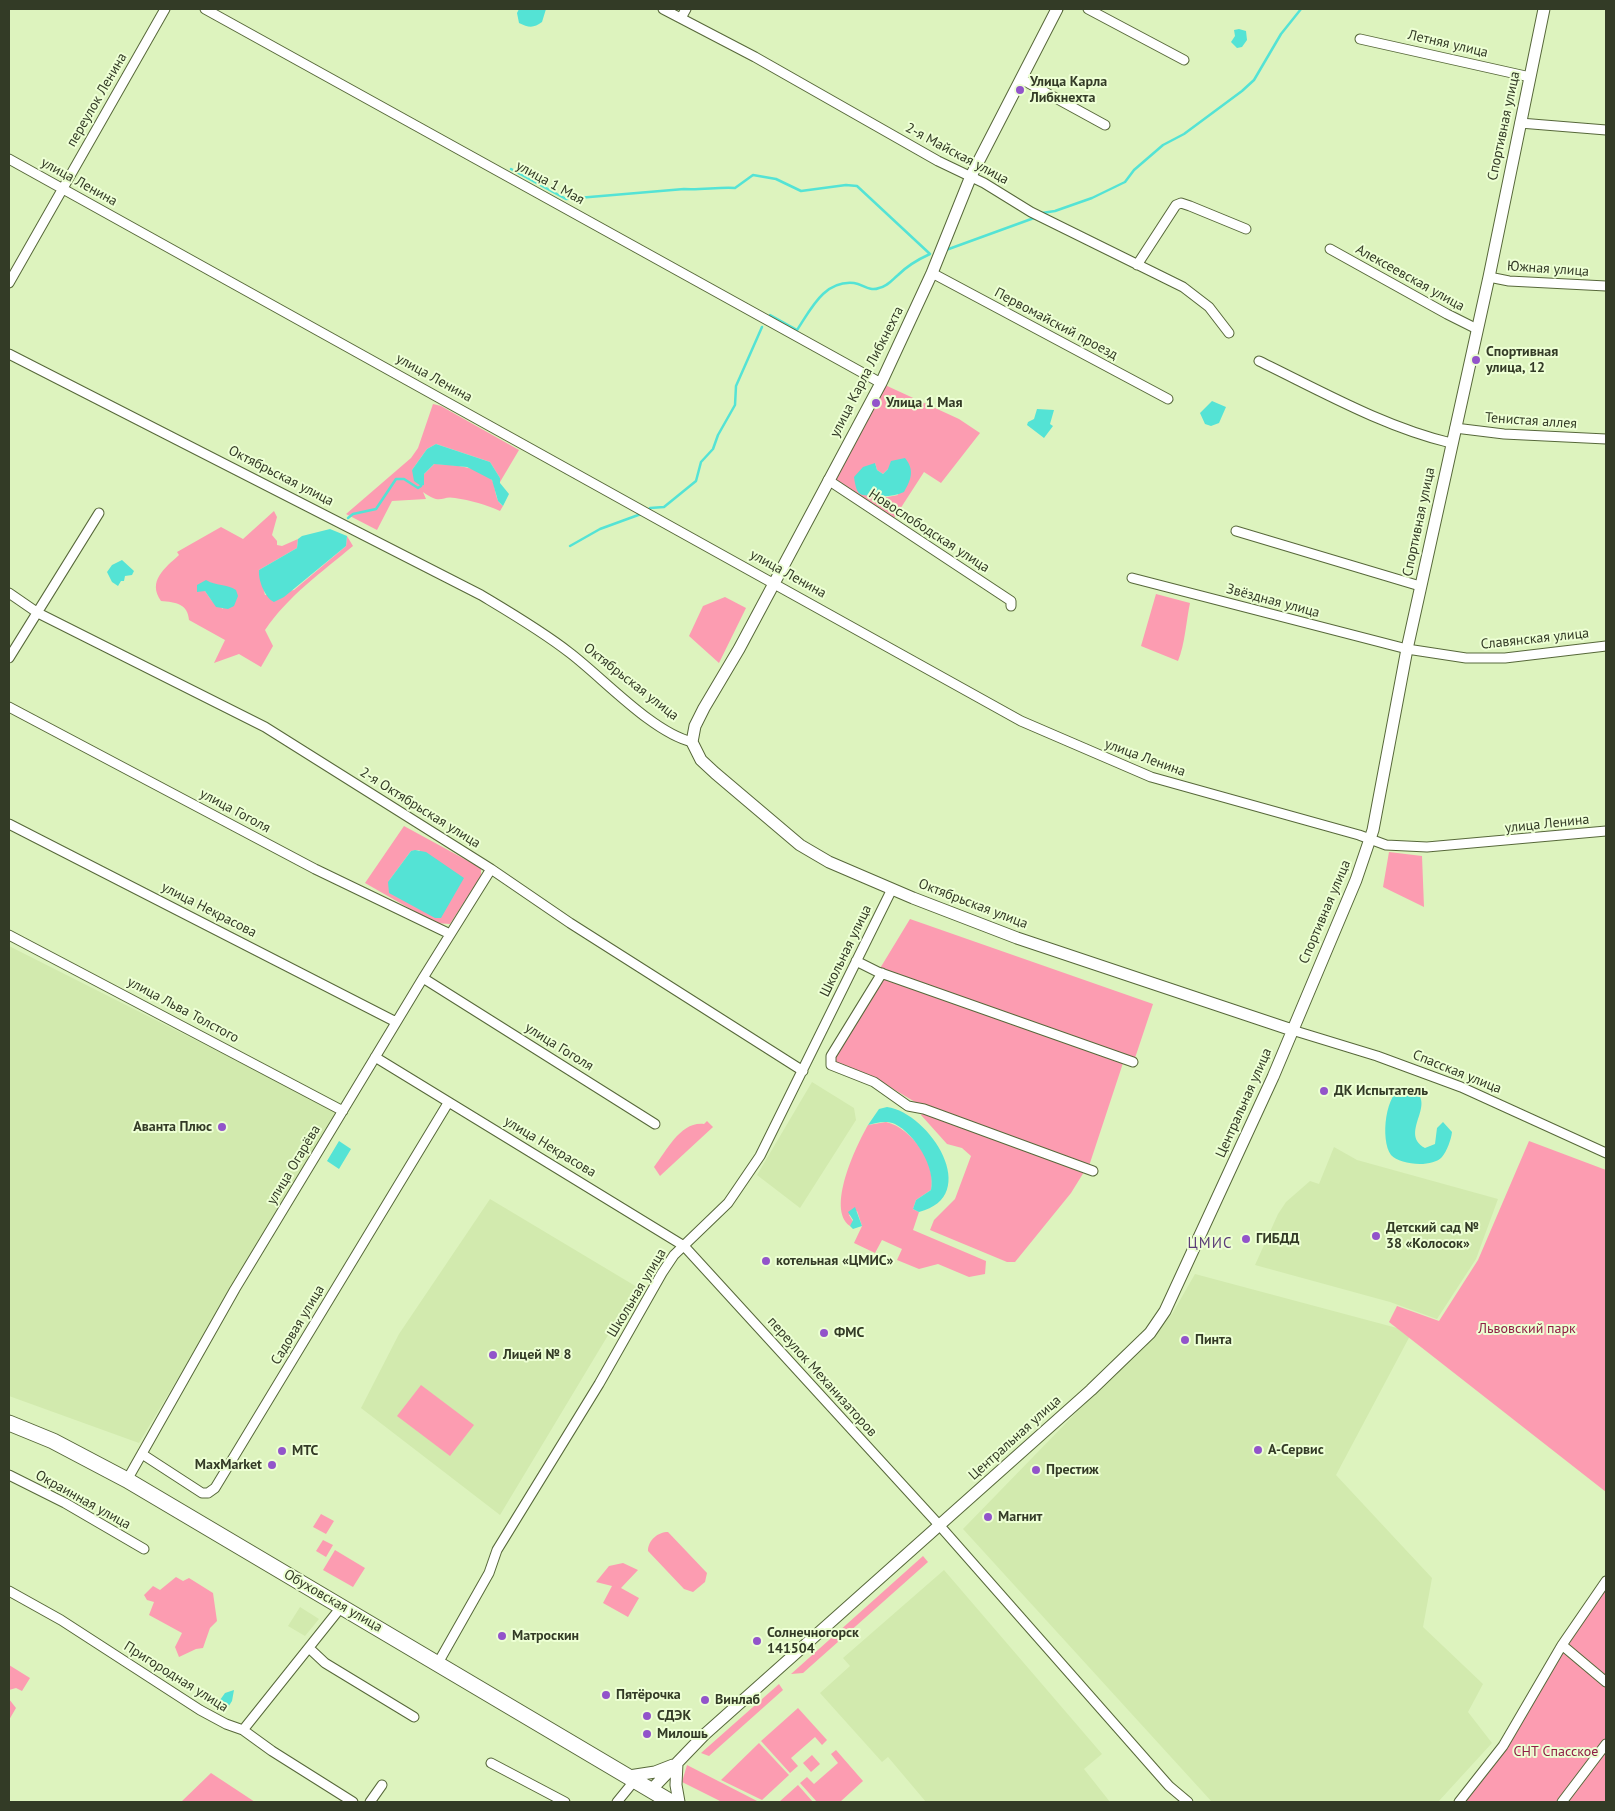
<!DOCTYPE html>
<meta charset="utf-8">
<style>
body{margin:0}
#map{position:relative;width:1615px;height:1811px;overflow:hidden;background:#ddf3be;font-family:"PT Sans",sans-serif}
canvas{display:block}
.frame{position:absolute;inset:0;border:10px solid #333b26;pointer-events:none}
</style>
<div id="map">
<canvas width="1615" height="1811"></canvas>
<div class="frame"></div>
</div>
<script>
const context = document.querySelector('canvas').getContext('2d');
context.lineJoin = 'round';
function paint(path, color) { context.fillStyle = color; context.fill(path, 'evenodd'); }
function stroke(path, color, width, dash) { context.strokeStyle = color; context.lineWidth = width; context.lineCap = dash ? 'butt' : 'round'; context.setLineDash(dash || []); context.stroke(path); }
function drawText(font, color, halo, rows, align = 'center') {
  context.font = font + ' "PT Sans",sans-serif'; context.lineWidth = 4; context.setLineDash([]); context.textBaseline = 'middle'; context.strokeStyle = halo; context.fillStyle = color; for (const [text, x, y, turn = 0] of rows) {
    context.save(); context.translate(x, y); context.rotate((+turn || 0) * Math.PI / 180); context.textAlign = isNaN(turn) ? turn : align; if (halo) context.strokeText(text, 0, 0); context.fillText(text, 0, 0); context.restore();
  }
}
paint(new Path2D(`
 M9 946 338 1112 139 1443 9 1396Z
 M812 1082 854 1108 856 1120 800 1208 757 1175Z
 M1334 1147 1357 1160 1498 1199 1476 1259 1437 1319 1390 1302 1255 1265 1278 1214 1286 1202 1310 1181 1319 1184Z
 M490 1199 637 1287 500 1515 361 1408 399 1334Z
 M1195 1274 1412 1332 1336 1475 1432 1578 1423 1627 1483 1684 1468 1712 1492 1743 1438 1802H1212L963 1529 1172 1314Z
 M944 1570 1102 1754 1084 1769 1110 1802H926L888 1757 882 1762 820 1693 850 1666 843 1658Z
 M300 1607 319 1619 305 1636 288 1626Z`), '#d2eaae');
paint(new Path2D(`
 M885 385 959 419 980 433 941 483 924 472 893 520 834 480ZM875 463 877 470 883 474 888 469 898 495 882 498 877 496Z
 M433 404 441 406 519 450 500 482V478L490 462 436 444 427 449 412 470 424 484V474L434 464C448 464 487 467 493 482 496 490 495 501 503 506L500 511C487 505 470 500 455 498 441 495 442 506 423 492L426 499 392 501 377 530 346 514 411 458 418 448Z
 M274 511 277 517 272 535 277 541V545L282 546 298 539 297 548 259 570 265 595 294 590 346 546 347 536 353 546C322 572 288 596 265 630L273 646 261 667 239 654 214 663 225 640 189 620C188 604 176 602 161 601 147 581 165 568 179 555L177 552 221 527 243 539ZM209 582 219 586 223 609 212 601 205 591 200 590Z
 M1156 594 1190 603C1186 622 1185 644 1178 661L1141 646Z
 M725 597 746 608 719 663 689 636 703 606Z
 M404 826 481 868V876L450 924 435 923 365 883ZM420 850 388 882 411 851Z
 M1389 852 1422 856 1424 907 1383 887Z
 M910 919 1153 1004 1134 1061 921 982 879 970Z
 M883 976 1123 1063 1089 1166 915 1102 875 1078 836 1065 833 1057Z
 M923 1112 1084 1172 1071 1193 1015 1262H1007L930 1230 934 1220 955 1199 971 1156 962 1148 947 1144 921 1115Z
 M707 1121 713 1127 660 1176 654 1167C667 1150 681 1121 704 1124Z
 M886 1122C912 1128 937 1164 931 1190L916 1200 913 1209 919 1212 913 1230 986 1261 985 1274 969 1277 938 1264 919 1269 897 1260 902 1249 882 1240 875 1253 854 1243 862 1226 857 1211 849 1215 854 1223 850 1226C826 1209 856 1146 868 1125Z
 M1529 1141 1606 1170V1492L1389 1322 1397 1306 1439 1321 1478 1260Z
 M421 1385 474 1425 450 1456 397 1416Z
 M321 1514 334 1521 326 1534 313 1527Z
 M668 1532 707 1573 705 1582 693 1592 684 1589 648 1551C648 1540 658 1532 668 1532Z
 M323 1540 333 1545 326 1557 316 1551Z
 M335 1550 365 1568 353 1587 323 1570Z
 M923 1556 928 1562 803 1673 791 1674Z
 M623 1563 638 1570 621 1588 639 1598 628 1617 603 1603 612 1586 596 1582 609 1566Z
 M176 1577 183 1581 189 1578 213 1593 217 1621 210 1628 203 1648 196 1649 179 1657 175 1647 182 1633 149 1615 154 1602 147 1600 144 1595 153 1586 160 1590Z
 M1606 1580V1802H1461Z
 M9 1665 30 1678 22 1691 16 1688 9 1690V1699L16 1708 9 1720Z
 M779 1684 783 1690 709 1756 701 1753Z
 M798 1708 827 1740 822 1745 815 1737 791 1758 798 1766 790 1773 761 1741Z
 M759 1743 789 1775 762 1800 721 1780Z
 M836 1750 863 1781 840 1802H817L800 1783 807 1777 814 1784 838 1763 831 1754Z
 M812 1755 820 1764 811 1772 803 1763Z
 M687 1765 759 1802H722L682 1782Z
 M211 1773 255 1802H181Z
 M798 1785 813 1802H779Z`), '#fc9cb1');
paint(new Path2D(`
 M519 9H546L542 22C534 28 529 28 519 23L517 13Z
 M1239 29 1246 31 1247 40 1242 47 1237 48 1231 42 1235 36 1234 30Z
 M1212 401 1226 407 1219 423 1211 426 1205 424 1200 413Z
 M1037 409 1054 410 1050 424 1053 426 1044 438 1027 425 1028 422 1034 419Z
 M436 444 490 462 500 478V483L509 494 503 506 498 501 492 480 467 467 434 464 424 474V485L421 486 414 481 412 470 427 449Z
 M905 458C915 470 911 480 904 492 895 496 886 497 877 496 860 495 857 498 854 477L863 467 875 463 877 470 883 474 888 469 891 461Z
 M330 529 347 536 346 546 284 597 274 602C265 598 258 580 259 570L297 548 298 539 302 536Z
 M122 560 134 571 132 575 125 576 124 581H121L118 586 112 582 107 572 112 565Z
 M206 580C216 586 227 584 236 590L238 596 234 606 228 609 216 607 205 591 197 592V585Z
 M415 850 426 852 464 878 441 918H435L389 893 388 882 411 851Z
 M1405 1086C1445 1099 1396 1132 1425 1148L1435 1144 1437 1128 1443 1122 1452 1132C1451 1140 1447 1151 1442 1157 1432 1168 1400 1165 1391 1155 1380 1140 1385 1091 1405 1086Z
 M887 1107C930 1113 983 1196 919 1212L913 1209 916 1200 931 1190C936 1168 915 1134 895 1124 886 1120 876 1123 868 1125L879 1109Z
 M339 1141 351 1149 339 1169 327 1161Z
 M855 1207 862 1226 853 1229 850 1226 853 1220 848 1212Z
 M234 1690 232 1701 225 1712 215 1707 225 1693Z`), '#54e3d5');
stroke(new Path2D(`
 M511 169 566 199 684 189C702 190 718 187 735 188L753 175 776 179 801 191 846 185 857 186 930 254C919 259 907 266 898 275 891 281 888 286 879 288 869 292 863 284 854 283 824 280 811 309 797 330L770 315
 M1042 213 1055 211 1092 198 1125 182 1134 170 1163 145 1184 134 1242 91 1254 80 1281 34 1301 9
 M946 250 1034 218
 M650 508 664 507 696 481 701 462 713 449 718 435 735 405 736 386 762 327
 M348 518 353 514 376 509 396 479H404L418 488 421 486
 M570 546 600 529 641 514`), '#54e3d5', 2.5);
const minor = new Path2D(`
 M205 9 881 383
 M663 9 755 57 938 161 984 183 1031 212 1183 287 1209 307 1229 333
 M1088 9 1184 60
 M681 18 686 9
 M1360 39 1530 77
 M1021 79 1105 125
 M1520 123 1606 130
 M9 159 1021 721 1151 777 1359 835 1386 845 1427 847 1606 831
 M1330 249 1447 314 1477 329
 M1137 265 1176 205 1181 203 1190 206 1246 229
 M932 273 1168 399
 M1489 277 1509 281 1606 286
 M9 283 165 9
 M9 354 481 595C511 613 542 631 570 653 604 679 652 732 692 742
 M1259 361C1321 391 1384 427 1451 443
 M1455 428 1504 434 1606 439
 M828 480 1011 601V606
 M1236 531 1420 586
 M1132 578 1407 649 1466 658H1505L1606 646
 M9 593 38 613 265 727 491 869 570 923 803 1071
 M9 658 99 513
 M9 707 315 869 450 934
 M9 824 396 1022
 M9 935 343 1111
 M856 961 878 972 1133 1062
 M882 973 831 1056V1065L874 1082 908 1106 924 1109 1093 1171
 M423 978 655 1124
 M1292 1030 1377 1056 1461 1087 1606 1153
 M375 1057 684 1246 940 1526 1169 1786 1188 1802
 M142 1454 202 1493H208L215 1488 448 1103
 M9 1475 65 1503 144 1549
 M127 1480 235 1289 423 978 491 869
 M9 1591 61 1620 200 1710 226 1724 243 1730 272 1751 353 1802
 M1562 1645 1606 1682
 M309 1648 325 1663 414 1717
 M438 1663 489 1573 497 1550 599 1384 662 1273 674 1255 728 1203 760 1156 892 889
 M243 1730 342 1606
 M491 1763 565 1802
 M370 1802 382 1785
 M617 1802 635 1780
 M1459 1802 1503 1746 1562 1645 1606 1581
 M1562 1802 1606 1744`);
const tertiary = new Path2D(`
 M1057 9 971 176 932 273 881 383 739 649 704 708 695 726 692 742 701 760 715 773 800 845 829 862 913 898 1017 938 1292 1030
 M677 1763 676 1785 679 1802
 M629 1776 655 1772 673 1765
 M651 1790 704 1735 1091 1390 1150 1333 1165 1311 1273 1077 1356 880 1373 830 1407 649 1489 277 1544 9`);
const primary = new Path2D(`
 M9 1423 53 1441 127 1480 671 1802`);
stroke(minor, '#57683a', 11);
stroke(tertiary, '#57683a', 13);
stroke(primary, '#57683a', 17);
stroke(minor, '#fff', 9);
stroke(tertiary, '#fff', 11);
stroke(primary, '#fff', 15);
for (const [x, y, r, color] of [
 [1020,90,5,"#9254ca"],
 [1476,360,5,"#9254ca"],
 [876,403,5,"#9254ca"],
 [1324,1091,5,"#9254ca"],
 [222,1127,5,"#9254ca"],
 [1376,1236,5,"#9254ca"],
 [1246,1239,5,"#9254ca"],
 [766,1261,5,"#9254ca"],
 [824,1333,5,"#9254ca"],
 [1185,1340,5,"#9254ca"],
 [493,1355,5,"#9254ca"],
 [1258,1450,5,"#9254ca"],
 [282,1451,5,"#9254ca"],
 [272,1465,5,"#9254ca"],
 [1036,1470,5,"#9254ca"],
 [988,1517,5,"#9254ca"],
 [502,1636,5,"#9254ca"],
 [757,1641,5,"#9254ca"],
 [606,1695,5,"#9254ca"],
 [705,1700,5,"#9254ca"],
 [647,1716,5,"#9254ca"],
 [647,1734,5,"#9254ca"]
]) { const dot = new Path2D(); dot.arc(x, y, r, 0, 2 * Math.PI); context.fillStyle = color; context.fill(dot); stroke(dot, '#edffd4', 2); }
drawText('14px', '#333b26', '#edffd4', [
 ["Летняя улица",1448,44,13],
 ["переулок Ленина",97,100,-60],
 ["Спортивная улица",1504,126,-78],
 ["2-я Майская улица",957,154,28],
 ["улица Ленина",79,182,29],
 ["улица 1 Мая",550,183,29],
 ["Южная улица",1548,269,4],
 ["Алексеевская улица",1410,278,29],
 ["Первомайский проезд",1056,324,28],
 ["улица Карла Либкнехта",867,372,-63],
 ["улица Ленина",434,378,29],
 ["Тенистая аллея",1531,421,4],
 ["Октябрьская улица",281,476,27],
 ["Спортивная улица",1419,522,-78],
 ["Новослободская улица",929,531,33],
 ["улица Ленина",788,574,29],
 ["Звёздная улица",1273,601,15],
 ["Славянская улица",1535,639,-6],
 ["Октябрьская улица",631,682,38],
 ["улица Ленина",1145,758,20],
 ["2-я Октябрьская улица",420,808,32],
 ["улица Гоголя",235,811,28],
 ["улица Ленина",1547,824,-6],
 ["Октябрьская улица",973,904,21],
 ["улица Некрасова",209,910,27],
 ["Спортивная улица",1325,912,-67],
 ["Школьная улица",846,951,-64],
 ["улица Льва Толстого",183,1010,28],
 ["улица Гоголя",559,1047,32],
 ["Спасская улица",1457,1072,22],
 ["Центральная улица",1244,1103,-66],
 ["улица Некрасова",550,1147,31],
 ["улица Огарёва",294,1165,-59],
 ["Школьная улица",637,1293,-59],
 ["Садовая улица",298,1325,-59],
 ["переулок Механизаторов",822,1377,48],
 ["Центральная улица",1015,1438,-42],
 ["Окраинная улица",83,1500,29],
 ["Обуховская улица",333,1601,30],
 ["Пригородная улица",176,1677,32]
]);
drawText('bold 14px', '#333b26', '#edffd4', [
 ["Улица Карла",1030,82],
 ["Либкнехта",1030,98],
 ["Спортивная",1486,352],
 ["улица, 12",1486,368],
 ["Улица 1 Мая",886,403],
 ["ДК Испытатель",1334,1091],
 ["Аванта Плюс",212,1127,"right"],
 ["Детский сад №",1386,1228],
 ["38 «Колосок»",1386,1244],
 ["ГИБДД",1256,1239],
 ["котельная «ЦМИС»",776,1261],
 ["ФМС",834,1333],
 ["Пинта",1195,1340],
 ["Лицей № 8",503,1355],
 ["A-Сервис",1268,1450],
 ["МТС",292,1451],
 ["MaxMarket",262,1465,"right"],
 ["Престиж",1046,1470],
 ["Магнит",998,1517],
 ["Солнечногорск",767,1633],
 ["141504",767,1649],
 ["Матроскин",512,1636],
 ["Пятёрочка",616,1695],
 ["Винлаб",715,1700],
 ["СДЭК",657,1716],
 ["Милошь",657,1734]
], 'left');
drawText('14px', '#8e1f45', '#edffd4', [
 ["Львовский парк",1527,1329],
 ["СНТ Спасское",1556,1752]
]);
context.letterSpacing = '1px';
drawText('15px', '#5b3d78', '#edffd4', [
 ["ЦМИС",1210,1244]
]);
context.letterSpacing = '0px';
</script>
